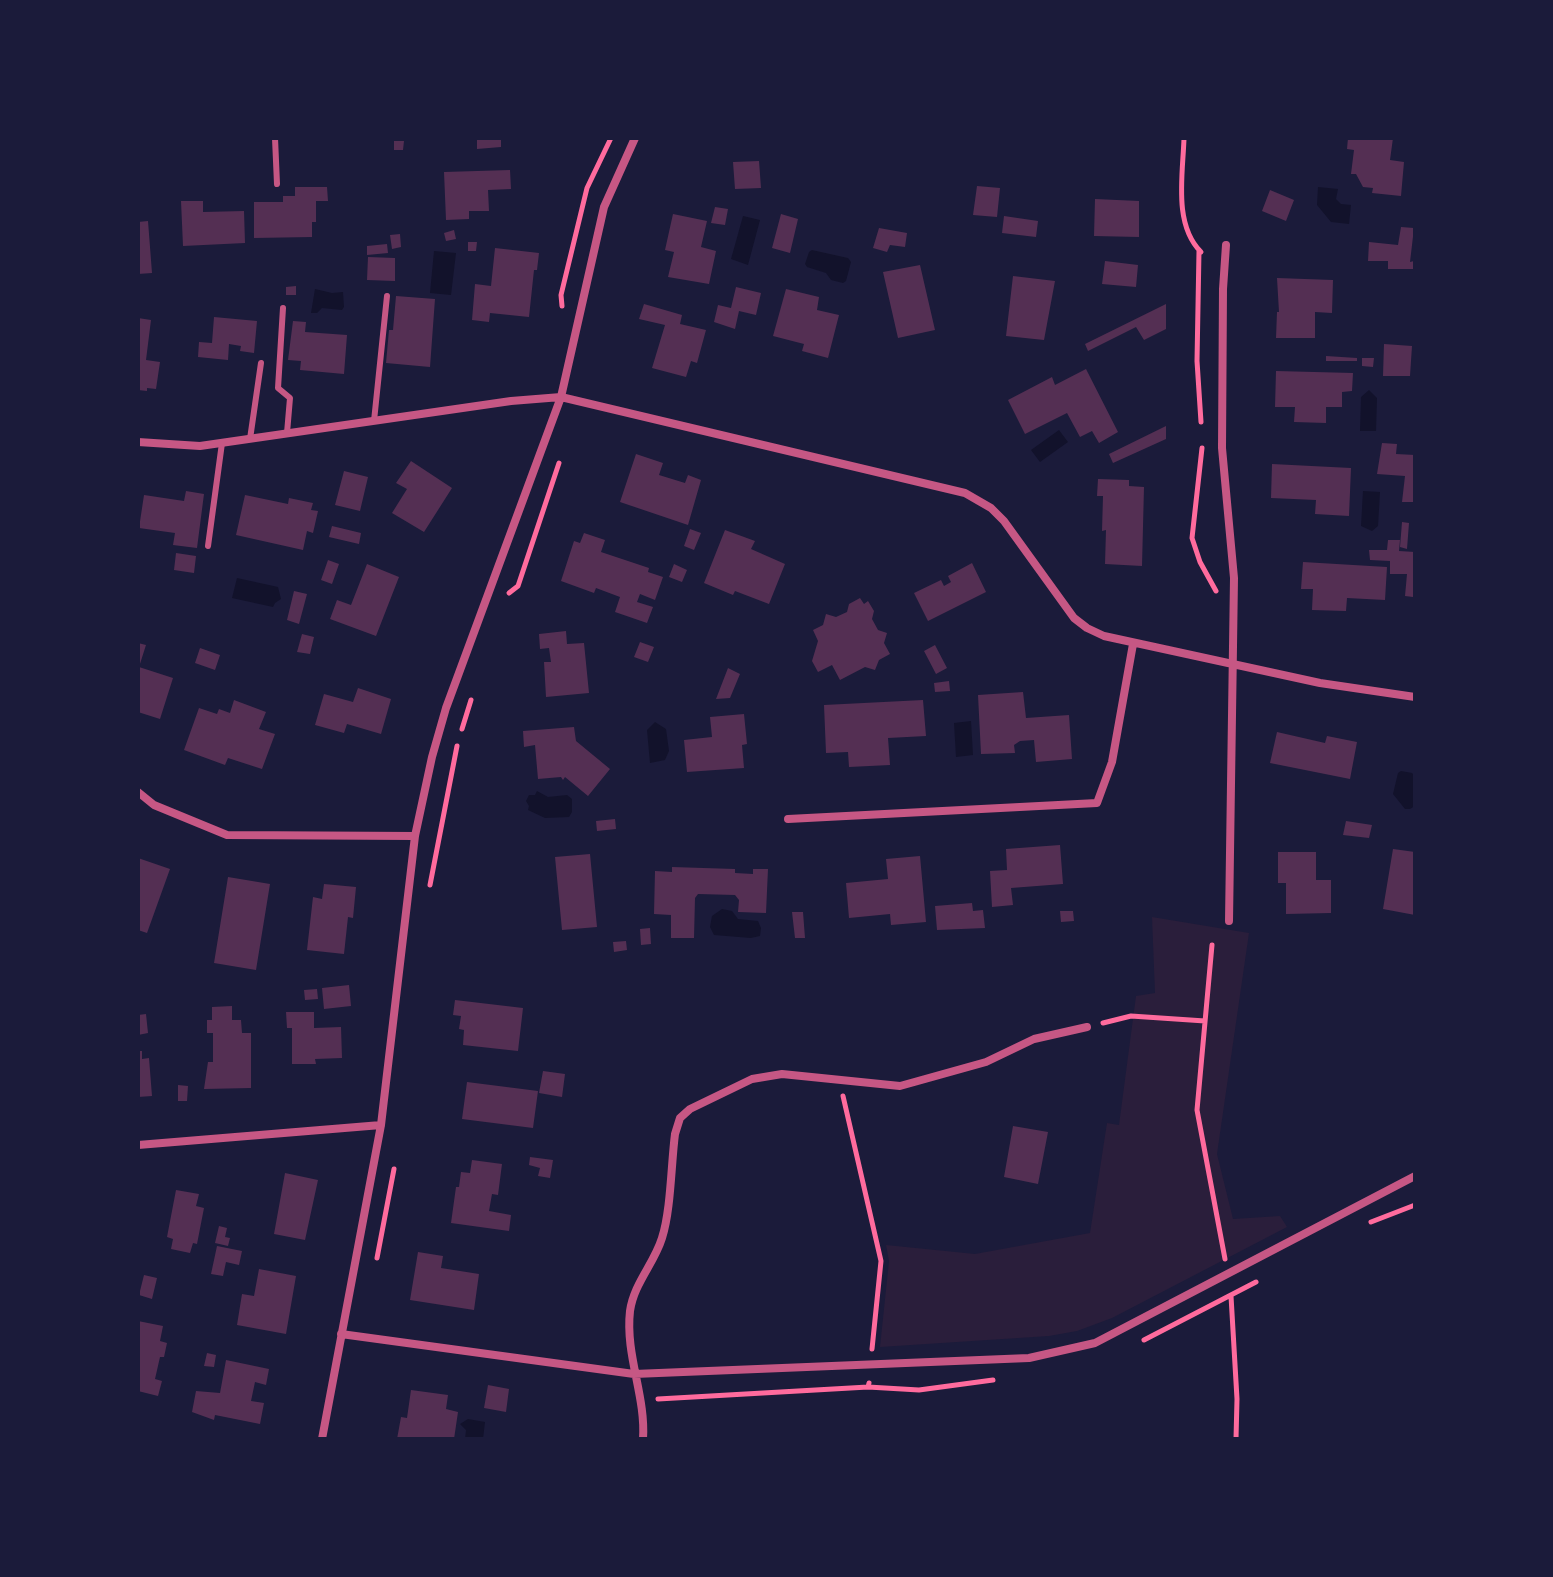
<!DOCTYPE html>
<style>
body{margin:0}
#map{position:relative;width:1553px;height:1577px;overflow:hidden;background:#1b1b3a;font-family:"Source Serif 4",serif}
canvas{display:block}
.frame{position:absolute;inset:0;border:140px solid #1b1b3a;pointer-events:none}
</style>
<div id="map">
<canvas width="1553" height="1577"></canvas>
<div class="frame"></div>
</div>
<script>
const context = document.querySelector('canvas').getContext('2d');
context.lineJoin = 'round';
function paint(path, color) { context.fillStyle = color; context.fill(path, 'evenodd'); }
function stroke(path, color, width, dash) { context.strokeStyle = color; context.lineWidth = width; context.lineCap = dash ? 'butt' : 'round'; context.setLineDash(dash || []); context.stroke(path); }
paint(new Path2D(`
 M1152 917 1249 933 1217 1154 1233 1219 1280 1216 1287 1227 1112 1318 1077 1331 1049 1336 880 1347 889 1261 886 1245 975 1254 1090 1233 1107 1123 1119 1125 1136 996 1155 993Z`), '#2a1e3b');
paint(new Path2D(`
 M1318 187 1338 189 1336 199 1341 204 1351 205 1349 224 1331 222 1317 205Z
 M743 216 760 220 748 265 731 259Z
 M812 250 848 258 851 262 846 281 843 283 831 280 826 273 807 267 805 264 809 252Z
 M434 251 456 253 451 295 430 293Z
 M315 289 332 293 343 292 344 307 342 310 322 308 317 313H311Z
 M1369 390 1377 398 1376 431H1360L1361 397Z
 M1059 430 1068 442 1040 462 1031 450Z
 M1363 491 1380 492 1378 526 1372 531 1361 526Z
 M237 578 278 587 281 599 275 603 273 607 232 598Z
 M971 721 973 755 956 757 954 723Z
 M655 722 666 729 669 751 665 760 650 763 647 730Z
 M1401 771 1412 773 1415 776V806L1410 809H1405L1393 794 1398 773Z
 M537 791 548 797 567 795 572 799V812L569 817 545 818 528 810 529 806 526 801 529 795H535Z
 M722 909 732 911 738 919 758 921 761 928 760 936 751 938 714 935 710 927 712 916Z
 M468 1419 485 1422 483 1439H465L466 1430 460 1424Z`), '#12122b');
paint(new Path2D(`
 M477 138H501V147L477 149Z
 M1348 138H1393L1390 160 1404 162 1401 196 1372 193 1373 188 1363 187 1356 174H1351L1354 150 1347 149Z
 M394 141H404L403 150H394Z
 M759 161 761 188 735 189 733 162Z
 M510 170 511 189 488 190 489 211H469V219L446 220 444 172Z
 M977 186 1000 188 997 217 973 215Z
 M295 187H327L328 201H316V222H312V237L254 238V202H283V196H295Z
 M1270 190 1294 200 1286 221 1262 211Z
 M1095 199 1139 201V237L1094 236Z
 M181 201H203V212L244 211 245 243 183 246Z
 M715 207 728 209 725 225 711 223Z
 M673 214 707 221 701 247 716 251 709 284 668 277 674 252 665 250Z
 M781 214 798 219 790 253 772 248Z
 M1004 216 1038 221 1036 237 1002 233Z
 M148 221 152 273 138 274V222Z
 M1401 227 1414 228 1410 262 1414 261V269H1388V261H1368L1369 242 1398 245Z
 M879 228 907 233 905 247 890 245 887 252 873 248Z
 M454 230 456 239 446 241 444 233Z
 M400 234 401 247 392 249 390 235Z
 M468 242H477L476 251H468Z
 M387 244 388 253 367 255V246Z
 M495 248 539 253 537 270H534L529 317 490 313 489 322 472 320 475 284 491 286Z
 M368 257 395 258V281L367 280Z
 M1105 261 1138 265 1136 287 1102 284Z
 M920 265 935 330 898 338 883 272Z
 M1013 276 1055 281 1044 340 1006 336Z
 M1277 278 1333 280 1332 313 1315 312V338H1276L1277 312H1279Z
 M296 286V295H286V287Z
 M736 287 761 293 756 315 739 311 735 329 714 322 718 305 731 308Z
 M786 289 819 297 817 310 839 315 828 358 802 351 804 344 773 336Z
 M396 296 435 299 430 367 386 363 389 330H393Z
 M644 304 682 315 680 324 706 330 697 363 691 361 686 377 652 368 665 325 639 319Z
 M1166 304V329L1144 340 1136 327 1088 351 1085 344Z
 M214 317 257 321 254 353 240 351 241 346 229 344 228 360 198 357 199 342 212 343Z
 M138 318 151 320 146 360 160 362 156 389 147 388V391L138 390Z
 M293 321 306 322 305 332 347 335 344 374 300 370 301 361 288 360Z
 M1384 344 1412 346 1410 376H1383Z
 M1326 356 1357 358V361H1326Z
 M1362 358H1374L1373 367 1362 366Z
 M1086 369 1118 432 1099 443 1092 431 1080 437 1067 413 1025 434 1008 400 1052 377 1055 385Z
 M1276 371 1353 373 1352 391 1342 392V407H1326V423L1294 422 1295 407H1275Z
 M1166 426V439L1113 463 1109 454Z
 M1382 443 1397 444 1396 454 1415 455V502H1402L1405 476 1377 474Z
 M636 454 663 463 659 475 685 483 688 475 701 480 688 525 620 502Z
 M411 461 452 488 424 532 392 513 407 489 396 483Z
 M1272 464 1351 468 1349 516 1315 514 1316 500 1271 498Z
 M344 471 368 477 360 511 335 505Z
 M1098 479 1129 480V486L1144 487 1142 566 1105 564 1106 530 1102 531 1103 496H1097Z
 M186 491 204 494 197 548 173 545 175 533 139 528 144 495 184 501Z
 M245 495 288 504 289 498 313 503 311 510 318 511 313 533 307 531 303 550 236 535Z
 M1402 522 1409 523 1407 549 1400 547Z
 M332 526 361 533 359 544 329 537Z
 M690 529 701 533 694 550 684 546Z
 M725 530 755 541 751 549 785 564 769 604 735 591 733 595 704 583Z
 M584 533 605 540 601 552 649 568 648 572 663 577 655 600 640 594 637 602 653 607 647 623 615 612 620 597 596 588 594 593 561 581 574 541 580 543Z
 M1388 540H1400L1399 551 1415 552 1413 597 1405 596 1407 574H1390V561L1370 560 1369 550H1387Z
 M176 553 196 556 194 573 174 570Z
 M328 560 339 564 332 584 321 580Z
 M1303 562 1387 567 1385 600 1347 598 1346 611 1312 610 1313 589H1301Z
 M972 563 986 592 928 621 914 593 941 580 944 586 951 582 948 576Z
 M367 564 399 577 376 636 330 619 337 600 351 605Z
 M674 564 687 570 682 582 669 577Z
 M294 591 307 594 299 624 287 620Z
 M860 598 864 604 868 601 874 611 872 619 878 630 887 633 884 643 890 654 879 660 875 670 865 667 840 680 832 665 818 672 812 661 818 641 813 630 823 625 826 614 836 617 847 612 849 604Z
 M566 631 567 644 584 643 589 693 546 697 544 662H551L549 648 540 649 539 634Z
 M302 634 314 637 310 654 297 652Z
 M640 642 654 647 648 662 634 657Z
 M138 643 146 645 139 667 173 678 160 719 138 712Z
 M935 645 947 668 936 674 924 651Z
 M200 648 220 655 215 670 195 663Z
 M728 668 740 674 730 698 716 699Z
 M949 681 950 691 935 692 934 683Z
 M358 688 391 699 381 734 347 724 344 733 315 725 324 694 353 702Z
 M1023 692 1026 718 1069 715 1072 759 1036 762 1034 740 1020 741 1014 745 1015 753 981 754 978 695Z
 M234 700 266 712 259 729 275 734 262 769 228 758 225 765 184 750 199 708 217 714 219 709 230 713Z
 M923 700 926 736 888 738 890 765 849 767 848 752 826 753 824 705Z
 M744 714 747 744 742 745 744 768 687 772 684 740 712 737 710 717Z
 M574 727 576 741 610 769 588 796 565 777 563 780 561 777 538 779 535 745 524 747 523 731Z
 M1277 732 1325 743 1327 736 1357 742 1350 779 1270 763Z
 M615 819 616 829 597 831 596 821Z
 M1346 821 1372 825 1369 838 1343 835Z
 M1060 845 1063 884 1011 888 1013 905 992 907 990 871 1007 870 1006 849Z
 M1393 849 1415 852V915L1383 909Z
 M1278 852H1316V880H1331V913L1286 914V883H1278Z
 M590 854 597 927 562 930 555 857Z
 M920 856 926 922 891 925 890 914 849 918 846 883 888 879 886 859Z
 M138 858 170 869 147 933 138 930Z
 M672 867 735 869V873L753 874V869H768L766 913 738 912 739 900 735 895 698 894 695 898 694 938H671V915L654 914 655 871 672 872Z
 M228 877 270 884 256 970 214 963Z
 M324 884 356 887 353 918 348 917 344 954 307 950 313 897 322 899Z
 M972 903 973 911 983 910 985 928 937 930 935 906Z
 M1060 911H1073L1074 921 1061 922Z
 M792 912H803L805 938H795Z
 M650 928 651 944 641 945 640 929Z
 M626 941 627 950 614 952 613 942Z
 M349 985 351 1006 324 1009 322 988Z
 M317 989 318 999 305 1000 304 990Z
 M455 1000 523 1008 518 1051 463 1045 464 1030 459 1029 461 1016 453 1015Z
 M232 1006V1020H241L242 1033H251V1088L204 1089 208 1062H213V1033H207V1020H212V1007Z
 M286 1012H314V1028L341 1027 342 1058 315 1059 316 1064H292V1028H287Z
 M146 1014 148 1033 138 1035V1015Z
 M138 1051H142V1059L149 1058 152 1096 138 1097Z
 M543 1071 565 1074 562 1097 539 1093Z
 M467 1082 538 1091 533 1128 462 1119Z
 M178 1085 188 1086 187 1101H178Z
 M1013 1126 1048 1132 1038 1184 1004 1177Z
 M530 1157 553 1160 550 1178 538 1176 540 1168 529 1165Z
 M472 1160 502 1164 498 1195 492 1194 489 1211 511 1215 509 1231 451 1223 456 1187H459L461 1172 470 1173Z
 M285 1173 318 1180 305 1240 274 1234Z
 M176 1190 199 1194 196 1206 204 1208 197 1244 193 1243 190 1253 171 1249 173 1239 167 1237Z
 M219 1226 227 1228 225 1237 230 1238 228 1246 215 1243Z
 M217 1246 242 1251 239 1265 226 1262 223 1276 211 1274Z
 M418 1252 443 1256 441 1268 479 1274 474 1310 410 1300Z
 M259 1269 296 1276 286 1334 237 1325 242 1294 254 1296Z
 M144 1275 157 1278 152 1299 139 1295Z
 M138 1321 163 1326 160 1341 167 1343 164 1357H160L155 1379 162 1381 158 1396 138 1391Z
 M207 1353 216 1355 214 1367 204 1366Z
 M226 1360 269 1369 266 1385 255 1382 251 1401 264 1403 260 1424 215 1415 214 1420 192 1412 196 1391 220 1393Z
 M488 1385 509 1389 506 1412 484 1408Z
 M411 1390 448 1395 446 1409 458 1412 454 1439H397L401 1417 407 1418Z`), '#542f53');
stroke(new Path2D(`
 M1184 138C1183 174 1173 224 1201 252
 M1199 251 1197 361 1201 422
 M562 306 561 295 587 188 611 138
 M1202 448 1192 538 1200 562 1216 591
 M509 593 518 586 559 463
 M462 729 471 700
 M430 885 457 746
 M1212 945 1197 1110 1225 1259
 M1103 1023 1131 1016 1205 1021
 M843 1096 881 1261 872 1349
 M1371 1222 1415 1205
 M377 1258 394 1169
 M1231 1296 1237 1399 1236 1439
 M1144 1340 1256 1282
 M868 1387 919 1390 993 1380
 M658 1399 868 1387 869 1383`), '#ff6b9d', 5);
stroke(new Path2D(`
 M275 138 277 184
 M283 308 278 388 290 398 287 433
 M374 421 387 296
 M250 439 261 363
 M208 546 222 443`), '#c65784', 6);
stroke(new Path2D(`
 M1226 245 1223 289 1222 448 1234 578 1229 921
 M138 442 200 446 511 401 561 397 965 493 991 508 1004 521 1074 618 1087 628 1104 636 1320 683 1415 697
 M138 792 154 805 227 835 415 836
 M788 819 1097 803 1112 762 1133 644
 M138 1145 381 1125
 M341 1334 634 1374 1029 1358 1095 1343 1415 1176
 M322 1439 381 1125 415 836 432 757 446 708 561 397 604 207 635 138
 M643 1439C646 1396 625 1355 630 1311 634 1283 654 1264 662 1238 671 1210 671 1165 675 1134L680 1118 690 1109 752 1079 782 1074 900 1086 986 1062 1034 1039 1087 1027`), '#c65784', 8);
</script>
